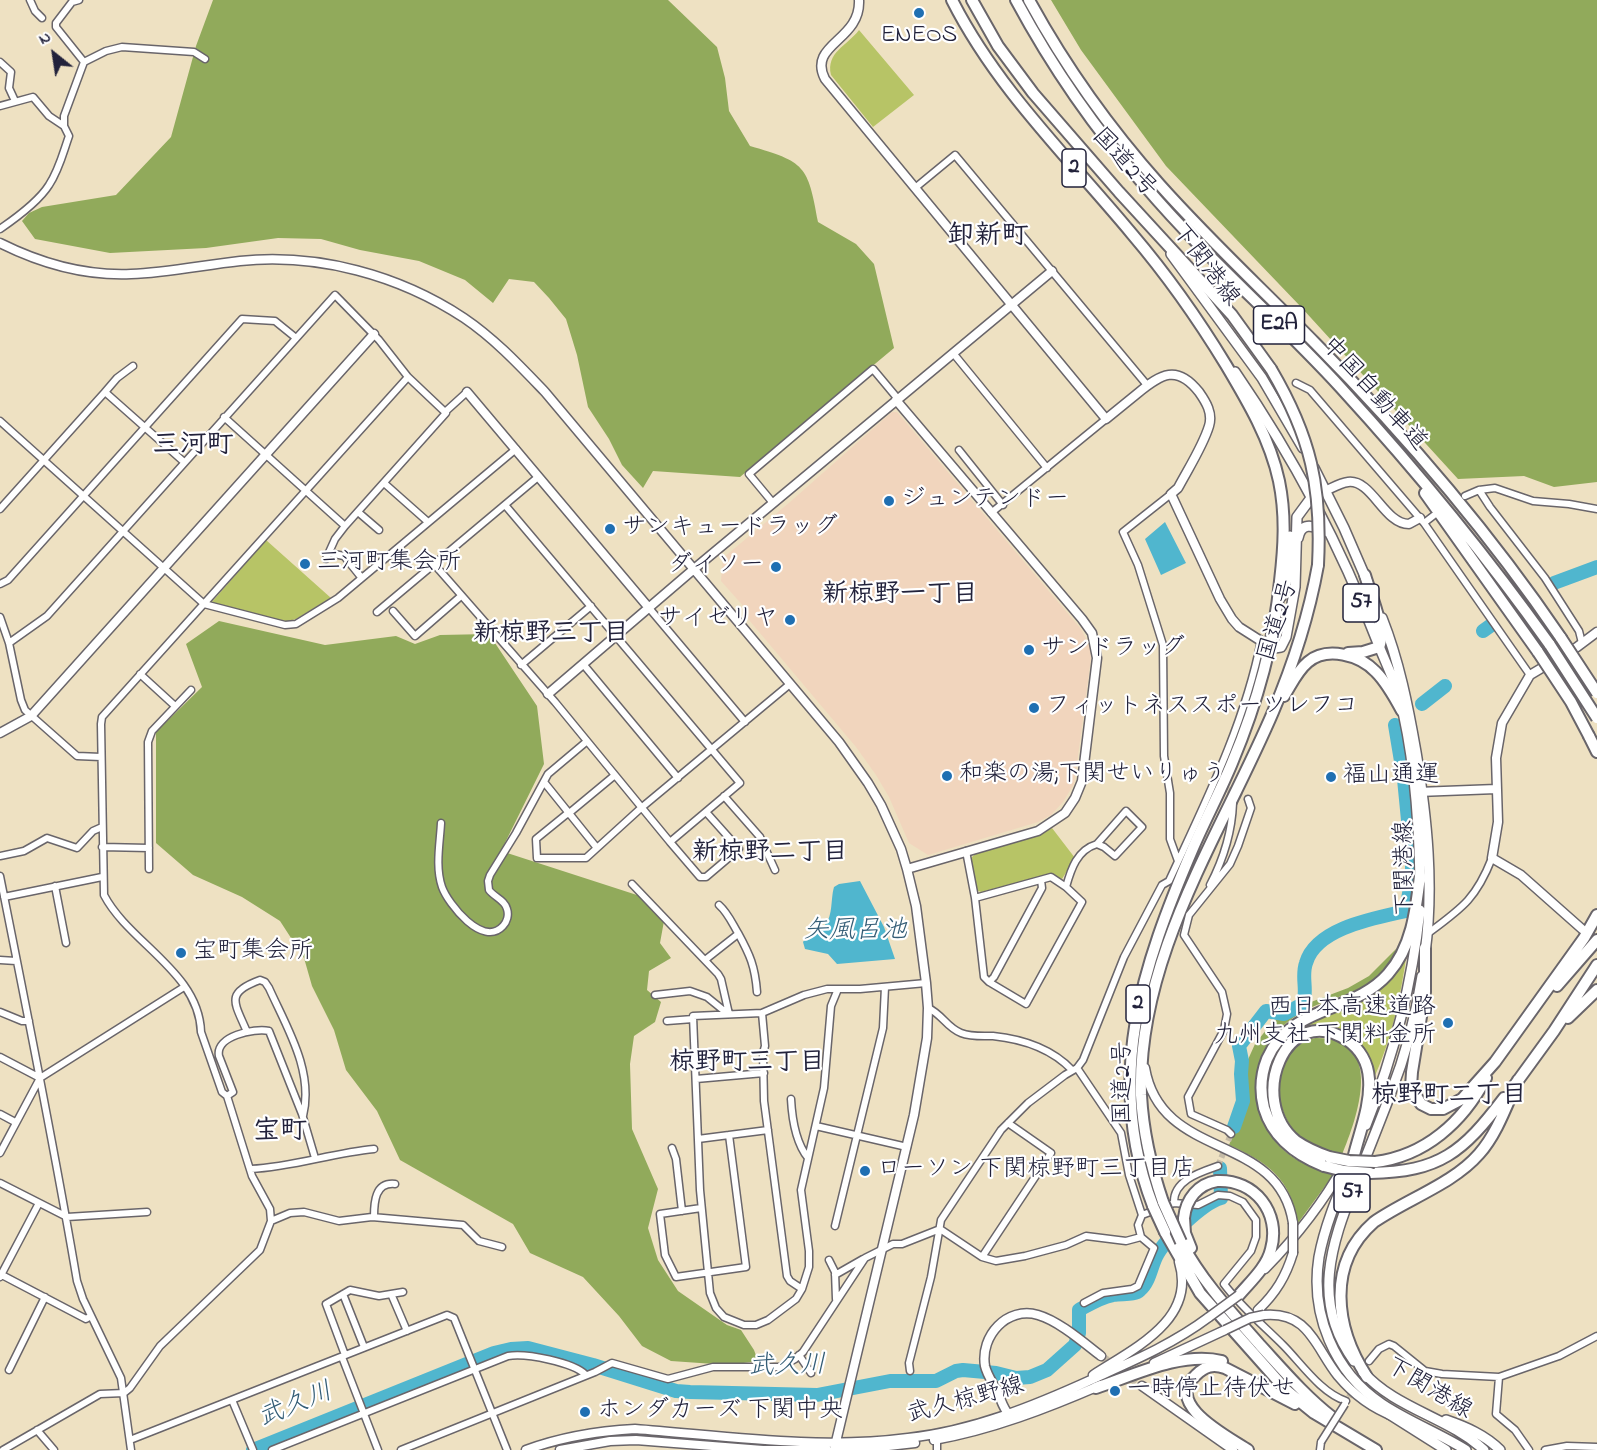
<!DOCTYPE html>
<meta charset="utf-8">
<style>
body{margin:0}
#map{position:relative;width:1597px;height:1450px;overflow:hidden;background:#eee1c2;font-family:"Indie Flower",sans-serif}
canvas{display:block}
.north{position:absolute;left:24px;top:24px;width:60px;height:60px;-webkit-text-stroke:4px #fff;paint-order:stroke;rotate:330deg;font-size:16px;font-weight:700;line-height:24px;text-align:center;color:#22223b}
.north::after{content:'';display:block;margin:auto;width:21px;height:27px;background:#22223b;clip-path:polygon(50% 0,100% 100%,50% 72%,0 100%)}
</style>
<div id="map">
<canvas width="1597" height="1450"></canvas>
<div class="north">N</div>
</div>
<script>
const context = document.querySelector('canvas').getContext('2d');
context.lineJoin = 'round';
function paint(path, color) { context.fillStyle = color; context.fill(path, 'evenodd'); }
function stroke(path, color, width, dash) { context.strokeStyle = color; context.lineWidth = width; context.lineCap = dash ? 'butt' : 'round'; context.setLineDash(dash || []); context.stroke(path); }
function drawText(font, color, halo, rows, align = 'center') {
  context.font = font + ' "Indie Flower","Klee One",sans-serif'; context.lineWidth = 4.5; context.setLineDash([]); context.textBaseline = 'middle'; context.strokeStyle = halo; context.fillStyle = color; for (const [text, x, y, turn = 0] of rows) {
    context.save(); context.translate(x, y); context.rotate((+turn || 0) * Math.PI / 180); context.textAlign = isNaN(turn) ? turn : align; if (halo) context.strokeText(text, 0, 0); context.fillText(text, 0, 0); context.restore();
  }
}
paint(new Path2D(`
 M892 412H897L1081 629 1090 647 1091 658 1076 771 1074 784 1063 802 1051 815 1038 822 928 855 909 843 889 797 876 775 856 747 749 620 745 608 721 581 723 558 790 502Z`), '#f1d5bd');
paint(new Path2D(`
 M859 30 914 95 873 127 831 75C826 52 847 46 859 30Z
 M266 540 331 598 296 619 285 622 211 603Z
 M1052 828 1075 858 1062 879 1050 874 981 892 976 890 970 859 975 854 1041 834Z
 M1407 952C1401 994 1392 1039 1374 1078 1370 1066 1367 1053 1359 1043 1341 1020 1313 1022 1290 1035L1296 1028 1360 999Z`), '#b7c466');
paint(new Path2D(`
 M213 0H668L717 47 725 78 729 111 750 146C805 162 808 165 818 222L856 244 874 264 894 348 740 477 653 471 643 488 622 465 609 439 588 407 577 355 566 319 549 298 534 282 509 279 493 303 465 280 419 261 360 250 321 239 278 238 206 248 110 253 35 239 22 221 29 213 42 207 116 195 171 137 196 46Z
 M1051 0H1597V482L1554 487 1524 476 1458 479 1301 307 1166 166 1081 50Z
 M219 621 325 645 396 636 415 644 440 635 489 634 537 706 544 764 501 851 640 896 664 921 660 943 671 958 649 971 647 990 661 1002 655 1022 634 1036 630 1064 632 1129 658 1189 648 1228 658 1260 678 1291 727 1325 741 1330 754 1350 758 1361 729 1365 671 1361 642 1346 619 1316 583 1277 530 1253 513 1224 400 1160 377 1111 346 1070 334 1030 312 986 304 958 280 921 242 897 193 875 156 843V732L202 687 186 644Z
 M1397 948C1391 960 1384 972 1373 981 1354 994 1331 998 1310 1008 1265 1030 1246 1069 1262 1117 1273 1150 1302 1167 1334 1174L1298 1223C1290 1178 1269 1163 1229 1145L1244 1107 1243 1079 1246 1064 1255 1044 1270 1025 1280 1017 1282 1012 1303 1002H1311L1348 988 1369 976Z
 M1315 1038C1386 1037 1358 1116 1342 1155 1329 1152 1315 1149 1303 1140 1271 1113 1267 1050 1315 1038Z`), '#91aa5b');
paint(new Path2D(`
 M1165 522 1186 563 1161 575 1145 539Z
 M860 881 884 927 895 959 837 964 828 954 805 949 803 942C808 935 815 933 822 928 834 918 830 901 834 887L839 884Z`), '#50b6ce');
stroke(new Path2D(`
 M1554 583 1597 567
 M1483 631 1490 626
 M1422 704 1445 686
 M1234 1127 1243 1101 1241 1074 1242 1061 1239 1046 1266 1011 1284 1014 1303 1004C1308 990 1301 977 1306 963 1316 928 1375 918 1406 911L1412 876V861L1404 779 1395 725
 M253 1450 494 1353 511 1349 528 1348 593 1365 676 1391 690 1392 817 1395 890 1381H936L956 1371 963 1370 996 1373 1016 1378 1030 1377 1047 1370 1075 1345 1079 1333V1310C1090 1304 1101 1297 1113 1295 1122 1293 1134 1296 1140 1290 1149 1283 1151 1267 1156 1257 1164 1240 1203 1203 1221 1198L1220 1168`), '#50b6ce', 14);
stroke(new Path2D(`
 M1220 786 1248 799
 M1218 1166 1231 1134
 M1349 1397 1364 1369`), '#c5bba7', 6, [6, 3]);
stroke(new Path2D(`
 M1101 1356 1142 1386`), '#c5bba7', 8, [8, 4]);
const street = new Path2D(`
 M30 0 35 11 42 18
 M79 0 72 2 56 23V27L84 62
 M0 62 11 72 9 88 15 101
 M0 106 33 97 49 116 64 126
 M915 188 955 155 1147 385
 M0 229C16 218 39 201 49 185 59 170 63 153 69 136L64 126V116L84 62 106 51 122 47 194 52 205 59
 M953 353 1047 468
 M1296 383 1310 390 1424 523 1530 675
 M105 392 117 378 133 366
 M445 412 467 392
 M0 421 204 604 285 625 296 624 338 598 516 449
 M959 450 1003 505
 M384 483 428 522
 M1479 490 1490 507 1545 578 1579 631 1582 643
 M1171 494 1123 532 1138 565 1163 645 1164 756 1170 793V839L1178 861
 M1465 496 1479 490 1495 488 1533 501 1569 504 1597 509
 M773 503 749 474 873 369 898 399
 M0 509 105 392 184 462
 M358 512 379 530
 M991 513 1106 419
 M1424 523 1433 516
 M329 553 344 556 361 577
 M326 559 335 539 345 526
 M434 564 555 702 670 842 740 783 505 505
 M0 584 8 580 242 319 275 321 296 338
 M649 608 745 722
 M393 611 415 636 461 596
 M377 612 538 477
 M0 617 9 643 21 700 25 710 77 756 101 757
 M9 643 47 616 335 295 379 340 408 377 446 413 345 526 224 417
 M583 664 678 778
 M521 665 591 606
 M140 674 175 706
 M544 782 597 848 641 808 790 684
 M724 796 760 837 775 870
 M568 813 536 839 537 858H586L597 848
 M568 814 615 775
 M441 823C440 843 435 867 442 887 448 904 483 948 503 926 507 922 509 915 507 909 505 900 494 897 489 890L488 881 490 875 516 833 548 774 586 742
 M670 842 700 877H706L739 849 706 812
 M102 847 149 848
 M966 851 975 898 984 977 989 982 1026 1004 1082 902 1066 887 1051 877 975 898
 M0 856 24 851 47 838 77 848 93 831 102 827
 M149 869 148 742 152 731 191 690
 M0 876C27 1011 54 1145 77 1281L83 1299 121 1378 131 1450
 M632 884 718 974 721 979 729 1014
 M1210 885C1223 860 1232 832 1233 803
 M55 886 66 943
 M1066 887C1071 869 1077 850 1097 844L1104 847 1115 856 1142 827 1126 811 1097 844
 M4 897 102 877
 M719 905C728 913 732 923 738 933 750 955 755 966 757 992
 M1427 934C1462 908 1476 899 1492 858
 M0 960 16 961
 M705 960 738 934
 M989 982 994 977 1042 888 1041 880
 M838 989 831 1006 824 1088 801 1190 809 1251V1267L802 1289 796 1299 768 1320 756 1325H744L724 1317 716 1308 710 1293 700 1190 693 1016 762 1013 804 995 827 989H860L926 983
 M655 995 690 991 707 997 728 1014
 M928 1008C942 1014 947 1028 961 1033 971 1037 982 1036 993 1036 1022 1039 1051 1048 1072 1070
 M0 1012 22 1021H29
 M762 1013 765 1046 763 1053 764 1101 787 1276 790 1281 802 1289
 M667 1021 693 1019
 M247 1032C235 1003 224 993 260 980L265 982 269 988C287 1028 314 1071 303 1116
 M0 1057 40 1078
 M696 1079 764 1073
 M227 1096 233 1092 219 1056C215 1036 254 1028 269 1031L302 1114 315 1158
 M791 1099C792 1118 796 1143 808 1158
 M0 1114 15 1122
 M816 1126 907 1147
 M1231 1134 1227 1130 1191 1114 1188 1097 1224 1030 1227 1014 1222 992 1184 935 1189 915 1230 864 1238 846 1251 808 1248 799
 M698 1139 768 1130
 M672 1148 676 1159 682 1211
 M0 1153 40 1078 184 987
 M251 1169C293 1167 332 1153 374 1149
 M0 1183 67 1217 147 1212
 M1174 1203C1173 1180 1201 1172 1218 1166
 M701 1208 660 1214 665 1255 676 1277 746 1267 729 1135
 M1142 1215 1174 1203 1198 1205 1218 1195 1230 1196 1243 1202 1256 1220V1237L1251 1251 1224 1284C1241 1307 1263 1325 1283 1345 1301 1363 1321 1393 1346 1401
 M374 1217C374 1202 375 1182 395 1184
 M271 1221 290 1213 304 1212 339 1221 372 1217 463 1225 479 1241 502 1247
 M835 1226 883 1028 885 987
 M940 1229 982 1257 996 1261 1025 1256 1066 1245 1086 1236 1126 1241 1141 1237 1138 1225 1142 1215 1129 1175 1121 1133 1077 1068
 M982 1257 1051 1153 1008 1123
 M829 1260 835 1272 836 1299
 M0 1274 86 1319 91 1316
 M835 1275 863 1259
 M0 1277 39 1203
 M343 1294 364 1347
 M392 1296 407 1331
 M1084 1303 1103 1293 1132 1289 1138 1286 1154 1248 1141 1237
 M345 1355 326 1304 350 1290 379 1296 403 1292
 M799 1355 811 1373
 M342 1357 378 1450
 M1369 1361 1379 1349 1389 1344 1394 1346 1425 1371 1442 1374 1499 1377 1559 1356 1597 1336
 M9 1370 45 1297
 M910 1371 909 1363 931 1277 941 1220 1001 1130 1028 1103 1065 1075 1077 1068 1083 1060 1124 957 1162 885 1169 881C1205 803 1244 726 1261 641
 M1499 1377 1496 1414 1515 1430 1529 1450
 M232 1400 253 1450
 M37 1430 54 1450
 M937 1436V1450
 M130 1440 447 1315 454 1318 507 1450
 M3 1450 100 1394 124 1393 130 1388 160 1346 260 1250 271 1221 270 1209 252 1176 227 1096 222 1092 201 1032C199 972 129 943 104 895L101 724 102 717 408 377
 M272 1450 508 1356C526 1353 573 1362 586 1375
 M401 1450 595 1372 612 1363 668 1379 713 1367H780L795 1359 803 1352 865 1258 893 1244H902L940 1229
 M1320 1450 1321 1442
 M1545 1450 1567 1446 1597 1447`);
const secondary = new Path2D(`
 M859 0C861 41 807 44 825 79L1106 419C1117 410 1127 402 1138 393 1161 374 1177 364 1199 392 1206 402 1213 413 1209 426 1203 446 1188 469 1178 488L1171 494 1220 599 1232 619 1239 627 1261 641 1268 649
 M0 243C42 264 84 276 131 274 167 273 203 265 240 261 318 253 399 275 464 318 495 339 520 366 545 392L839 742 868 783 881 805 901 849 907 869 916 906 926 983 928 1008 927 1038 914 1115 834 1450
 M467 392 649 608
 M896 400 1082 619 1092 633 1097 658 1082 781 1075 798 1065 813 1038 831 907 869
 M1325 491C1332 488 1340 483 1348 482 1372 479 1384 524 1409 524L1420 518
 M548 694 694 569 1052 271
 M0 733 31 716 374 334
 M1418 792 1496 789
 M1582 929 1521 875 1492 858 1498 822 1496 758 1502 723 1530 675 1577 647 1597 632
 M1145 1068C1161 1162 1279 1131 1293 1223
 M1265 1269C1295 1238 1323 1203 1344 1165
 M1258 1310C1276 1293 1286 1276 1293 1253
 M1264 1315C1309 1311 1315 1347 1338 1376 1353 1394 1374 1409 1395 1417
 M1154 1363 1225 1330
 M1093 1375C1133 1349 1197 1320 1179 1262
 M1142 1386 1233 1450
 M1010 1416C1003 1409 1001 1399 997 1391 993 1383 987 1375 985 1366 980 1336 1007 1306 1038 1315 1059 1321 1084 1343 1101 1356
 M934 1440C991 1430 1048 1408 1101 1385
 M526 1450C561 1437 598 1431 635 1429 726 1436 817 1450 908 1438 972 1431 1034 1406 1093 1379 1133 1361 1173 1344 1209 1317
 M560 1450 610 1441 636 1440 763 1450H827
 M840 1450 862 1449 915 1443`);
const primary = new Path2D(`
 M1171 254 1262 378 1303 448
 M1235 372C1292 455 1341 547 1377 641 1384 659 1393 677 1399 696 1414 752 1419 823 1420 881
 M1314 468 1344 528 1367 581
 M1298 538C1301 523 1312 524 1323 532
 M1281 597 1286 583 1290 536
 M1382 618C1399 661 1408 706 1416 752 1427 818 1434 886 1425 953
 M1268 649 1281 647 1286 637 1295 587 1297 517 1311 498
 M1366 1125C1394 1055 1412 985 1420 910
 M1350 1166C1338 1195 1325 1225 1319 1257 1310 1314 1334 1372 1382 1404 1409 1422 1439 1433 1466 1450
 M1354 1361C1311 1302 1331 1245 1355 1184 1367 1154 1379 1124 1390 1095 1405 1057 1416 1016 1422 976
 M1363 1372C1396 1409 1448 1417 1484 1450
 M1389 1414 1446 1450
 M1446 1420C1466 1427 1485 1435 1500 1450`);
const highway = new Path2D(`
 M952 0C997 89 1069 158 1132 234 1167 275 1198 319 1226 365 1248 402 1270 439 1279 481 1286 515 1284 547 1280 581 1274 643 1256 706 1232 763 1220 792 1205 820 1193 848 1142 967 1104 1078 1153 1206
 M972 0 998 46 1033 93 1119 192 1232 315 1271 369
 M1016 0C1052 67 1095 129 1145 186 1206 258 1278 319 1341 388 1416 470 1486 555 1550 645
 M1029 0C1065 66 1110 129 1160 185 1209 240 1263 290 1315 343 1405 434 1489 532 1561 638
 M1425 493 1538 652
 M1348 653 1363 652 1379 647C1387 631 1370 593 1365 575
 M1284 696C1291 685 1297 671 1308 662 1327 646 1360 655 1376 672 1387 683 1395 698 1402 711
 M1589 736 1597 752
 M1425 948V992L1412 1072 1411 1087 1421 1104 1431 1109H1443L1462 1099 1495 1062 1584 938 1597 915
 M1557 986 1597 940
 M1568 1018 1597 990
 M1514 1086 1554 1031 1597 965
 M1329 1157C1318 1153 1306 1148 1296 1141 1246 1100 1286 1000 1347 1040 1360 1049 1368 1063 1369 1079 1371 1104 1360 1131 1354 1155
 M1375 1162C1425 1156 1463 1122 1486 1078
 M1324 1166C1296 1155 1273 1138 1264 1108 1260 1092 1261 1074 1267 1059 1291 1004 1353 1014 1388 974 1412 947 1416 910 1420 876
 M1370 1173C1440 1172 1463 1152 1504 1098
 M1217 1181C1255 1179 1281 1213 1271 1249 1267 1267 1250 1282 1239 1295
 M1163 1202C1151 1167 1143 1132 1141 1095 1137 957 1221 834 1273 712 1293 665 1309 615 1318 565
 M1184 1218 1185 1233 1191 1248
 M1165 1232 1200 1293 1287 1391 1314 1413 1376 1450
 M1181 1242C1202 1281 1231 1312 1260 1345 1283 1370 1305 1396 1332 1417
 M1367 1377C1335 1328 1326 1264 1374 1222 1407 1199 1453 1184 1479 1154 1497 1134 1507 1104 1518 1080
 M1096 1388C1134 1375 1182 1351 1222 1361
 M1248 1450C1227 1436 1163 1404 1196 1375 1205 1366 1213 1364 1225 1368L1295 1404`);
stroke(street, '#69656a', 9);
stroke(secondary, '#69656a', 11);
stroke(primary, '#69656a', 12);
stroke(highway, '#69656a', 14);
stroke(street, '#fff', 6);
stroke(secondary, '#fff', 8);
stroke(primary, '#fff', 9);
stroke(highway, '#fff', 10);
const streetBridge = new Path2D(`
 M1321 1442 1345 1404`);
const secondaryBridge = new Path2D(`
 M1293 1253V1223
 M1209 1317 1239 1295
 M1225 1330 1250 1318 1264 1315`);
const highwayBridge = new Path2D(`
 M1271 369C1311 437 1322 487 1318 565
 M1561 638 1597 693
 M1550 645 1597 718
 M1538 652 1571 702 1589 736
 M1329 1157 1349 1161 1375 1162
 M1324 1166 1344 1171 1370 1173
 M1163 1202 1181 1242
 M1153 1206 1165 1232
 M1184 1218C1186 1199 1198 1184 1217 1181`);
stroke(streetBridge, '#69656a', 9, []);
stroke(secondaryBridge, '#69656a', 11, []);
stroke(highwayBridge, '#69656a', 14, []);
stroke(streetBridge, '#fff', 6);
stroke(secondaryBridge, '#fff', 8);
stroke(highwayBridge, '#fff', 10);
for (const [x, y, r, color] of [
 [919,13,6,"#1f6fb2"],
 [889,501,6,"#1f6fb2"],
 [610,529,6,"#1f6fb2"],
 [305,564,6,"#1f6fb2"],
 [776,567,6,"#1f6fb2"],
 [790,620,6,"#1f6fb2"],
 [1029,650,6,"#1f6fb2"],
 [1034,708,6,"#1f6fb2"],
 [947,776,6,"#1f6fb2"],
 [1331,777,6,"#1f6fb2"],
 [181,953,6,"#1f6fb2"],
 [1448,1023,6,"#1f6fb2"],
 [865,1171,6,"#1f6fb2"],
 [1115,1391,6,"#1f6fb2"],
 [585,1412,6,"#1f6fb2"]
]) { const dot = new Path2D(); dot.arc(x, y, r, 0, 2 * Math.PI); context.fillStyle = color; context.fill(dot); stroke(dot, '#fff', 2); }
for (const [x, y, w] of [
 [1074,168,24],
 [1279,325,51],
 [1361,603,36],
 [1138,1004,24],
 [1352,1193,36]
]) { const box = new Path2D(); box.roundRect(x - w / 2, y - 19, w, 38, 4.5); context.fillStyle = '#fff'; context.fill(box); stroke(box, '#22223b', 1.5); }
drawText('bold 22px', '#22223b', null, [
 ["2",1074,168],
 ["E2A",1279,325],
 ["57",1361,603],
 ["2",1138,1004],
 ["57",1352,1193]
]);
drawText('24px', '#22223b', '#fff', [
 ["ENEOS",919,37,"center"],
 ["ジュンテンドー",901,501],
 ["サンキュードラッグ",622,529],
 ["三河町集会所",317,564],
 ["ダイソー",764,567,"right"],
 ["サイゼリヤ",778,620,"right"],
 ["サンドラッグ",1041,650],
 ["フィットネススポーツレフコ",1046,708],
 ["和楽の湯;下関せいりゅう",959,776],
 ["福山通運",1343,777],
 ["宝町集会所",193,953],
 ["西日本高速道路",1436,1009,"right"],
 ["九州支社 下関料金所",1436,1037,"right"],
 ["ローソン 下関椋野町三丁目店",877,1171],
 ["一時停止待伏せ",1127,1391],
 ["ホンダカーズ 下関中央",597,1412]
], 'left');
drawText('24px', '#22223b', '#fff', [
 ["国道2号",1123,164,48],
 ["下関港線",1204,266,53],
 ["中国自動車道",1373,395,48],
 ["国道2号",1280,621,-73],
 ["下関港線",1407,868,-91],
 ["国道2号",1125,1083,-90],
 ["下関港線",1428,1390,31],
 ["武久椋野線",966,1402,-15]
]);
drawText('bold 26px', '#22223b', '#fff', [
 ["新椋野一丁目",900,597],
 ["新椋野三丁目",551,636],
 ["新椋野二丁目",770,855],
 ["椋野町三丁目",747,1065],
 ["椋野町二丁目",1449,1098]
]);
drawText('italic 26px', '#345d76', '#fff', [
 ["矢風呂池",855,933],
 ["武久川",787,1368,-1],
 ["武久川",296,1407,-22]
]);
drawText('bold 27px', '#22223b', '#fff', [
 ["卸新町",988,239],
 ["三河町",193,448],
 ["宝町",280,1134]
]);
</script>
